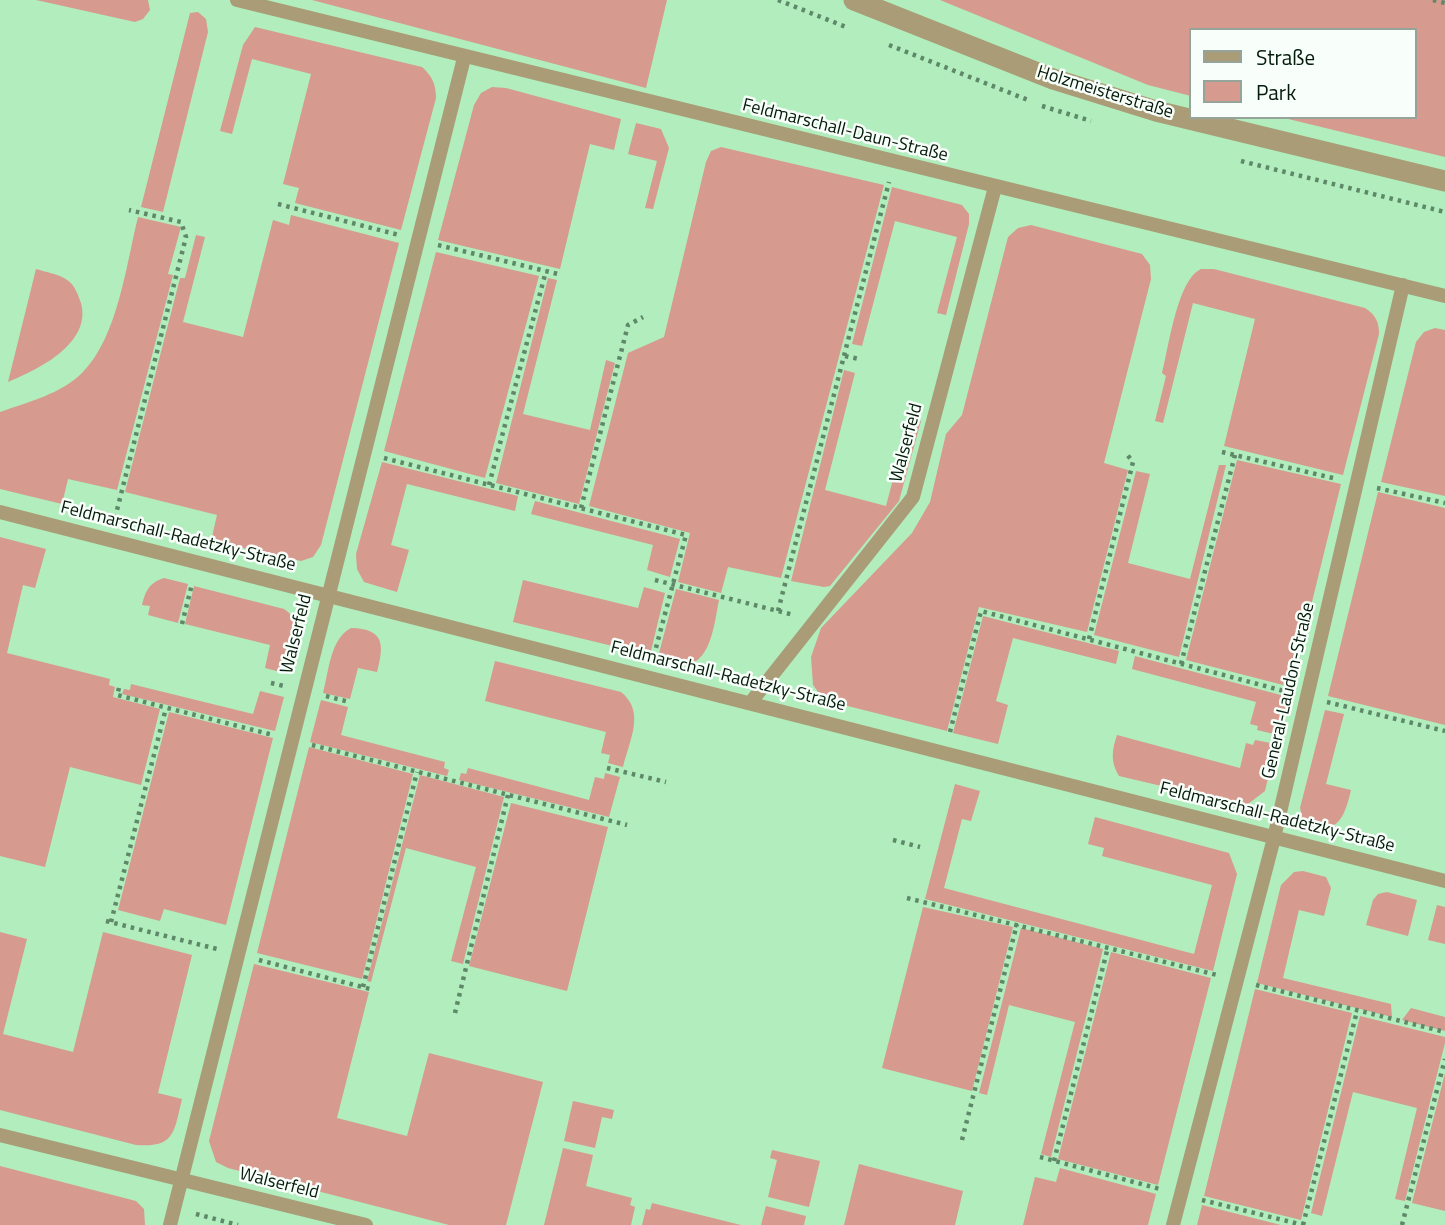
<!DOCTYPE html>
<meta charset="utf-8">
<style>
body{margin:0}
#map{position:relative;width:1445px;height:1225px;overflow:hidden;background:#b1edbd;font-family:"Titillium Web",sans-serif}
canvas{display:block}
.legend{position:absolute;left:1189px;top:28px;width:228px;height:91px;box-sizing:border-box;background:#f8fef9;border:2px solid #96a399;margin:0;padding:9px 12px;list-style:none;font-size:21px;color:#041a0a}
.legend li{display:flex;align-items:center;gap:14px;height:35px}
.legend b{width:35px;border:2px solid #96a399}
</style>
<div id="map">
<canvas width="1445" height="1225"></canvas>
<ul class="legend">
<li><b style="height:9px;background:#a99c76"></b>Straße</li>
<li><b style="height:19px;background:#d69a8f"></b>Park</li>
</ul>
</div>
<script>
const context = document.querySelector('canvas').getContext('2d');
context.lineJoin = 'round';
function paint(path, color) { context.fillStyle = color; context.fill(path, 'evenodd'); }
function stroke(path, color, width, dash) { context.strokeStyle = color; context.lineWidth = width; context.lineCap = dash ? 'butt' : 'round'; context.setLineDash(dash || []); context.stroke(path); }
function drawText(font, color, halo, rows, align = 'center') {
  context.font = font + ' "Titillium Web",sans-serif'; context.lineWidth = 5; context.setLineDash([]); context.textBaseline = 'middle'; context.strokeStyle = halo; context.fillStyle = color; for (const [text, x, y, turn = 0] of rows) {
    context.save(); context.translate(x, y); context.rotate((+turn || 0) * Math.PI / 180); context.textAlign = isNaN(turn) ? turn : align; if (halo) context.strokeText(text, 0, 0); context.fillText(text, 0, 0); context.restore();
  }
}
paint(new Path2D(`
 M36 0H148L150 10 143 19 135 22Z
 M312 0H667L646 88Z
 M940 0H1445V157L1280 117H1415V30H1191V96L1148 85Z
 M198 12 206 19 208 32 163 212 141 207 190 13Z
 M255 27 422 67C432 76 436 84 436 98L401 230 295 203 299 188 283 184 311 74 252 59 232 134 220 131 243 45Z
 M492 87 506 88 621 119 614 150 590 144 560 269 438 240 474 105 481 93Z
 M636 123 661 129 669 148 653 209 645 208 657 161 628 154Z
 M721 147 884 185 781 578 728 567 721 593 678 582 690 533 589 506 628 353 664 337 706 162 711 151Z
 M892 187 962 205 969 214V224L946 315 937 313 957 237 895 221 862 346 852 344Z
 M291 215 399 243 321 545 313 557 301 561 211 541 217 515 125 492 180 278H185L196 235 205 237 183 322 243 337 273 220 289 225Z
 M138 217 181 227 168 274 173 275 117 490 68 479 62 504 0 489V412C28 402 61 394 82 373 118 337 126 265 138 217Z
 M1031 225 1142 254 1150 265 1151 279 1104 463 1128 470 1087 632 979 607 947 731 824 700 813 685 811 657 821 628 912 533 930 502 946 434 962 415 1008 237 1018 228Z
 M436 252 539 276 485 478 384 451Z
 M36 269C45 272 60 274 67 280 75 285 78 295 81 303 92 344 37 370 8 382Z
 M1201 269H1214L1365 308C1376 315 1379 322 1379 334L1343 475 1224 446 1255 319 1193 303 1163 423 1155 421 1166 376 1162 373C1169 347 1177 280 1201 269Z
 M548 278 557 280 523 414 590 430 606 360 615 363 579 504 496 483Z
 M1435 328 1445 330V496L1381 482 1416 342 1424 332Z
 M844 370 855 373 825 490 886 506 909 418 921 421 899 501 830 586 824 587 791 581Z
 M1237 460 1341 484 1291 687 1186 660Z
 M382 462 518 496 515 511 407 484 391 545 409 550 397 592 364 582 357 569 356 554Z
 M1219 465H1226L1179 657 1094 635 1136 471 1150 474 1128 563 1190 579Z
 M1378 492 1445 508V725L1328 696Z
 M535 501 680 539 670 577 647 570 653 545 531 514Z
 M0 537 46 549 35 588 23 585 7 653 110 679 109 685 115 687 113 697 160 709 141 785 70 767 45 867 0 856Z
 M164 578 188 584 178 623 148 615 150 606 142 605C146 590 149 583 164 578Z
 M523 580 638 608 644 587 665 593 650 655 513 622Z
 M194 586 284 609C308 624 294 651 288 674L265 668 270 645 185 624Z
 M676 589 719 600C715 618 712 664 685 664 677 664 666 659 658 657Z
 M983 616 1119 651 1116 664 1013 638 996 701 1008 705 998 744 953 733Z
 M351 628C385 629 384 645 377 672L358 668 350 699 323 693C329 671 330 639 351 628Z
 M1135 656 1288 697 1278 735 1257 730 1258 726 1250 724 1256 702 1132 669Z
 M495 661 621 692C646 712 629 741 623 767L608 763 610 755 601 753 606 732 485 701Z
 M131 684 253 714 260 691 284 697 275 731 122 694 124 689 130 690Z
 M321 700 348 707 341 735 445 762 444 768 449 770 447 776 310 742Z
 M1325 710 1344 714 1326 784 1351 790C1344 820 1336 838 1303 820L1300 808Z
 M169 712 273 738 226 925 164 909 160 921 118 910Z
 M1117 735 1240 768 1246 743 1253 745 1255 740 1276 744 1265 791 1248 804H1238L1119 776C1110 762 1112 750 1117 735Z
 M309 747 413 774 362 979 257 953Z
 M468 768 589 800 595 777 604 779 605 773 620 777 609 817 459 780 461 773 466 774Z
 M420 775 504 797 463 964 451 961 476 867 406 848 371 982 367 981Z
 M955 784 980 791 971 821 962 819 944 888 1194 954 1212 885 1102 856 1104 848 1088 844 1095 817 1229 853 1237 874 1213 971 925 899Z
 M511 803 608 827 567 991 469 966Z
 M1303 871 1326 877 1331 888 1324 916 1299 910 1283 978 1391 1004 1392 1017 1257 983 1281 885 1294 872Z
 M1387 892 1417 900 1408 936 1366 925 1373 900 1378 894Z
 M1437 905 1445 907V944L1428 940Z
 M923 907 1013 927 972 1091 882 1068Z
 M1021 928 1103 949 1051 1157 1041 1154 1075 1022 1009 1005 987 1095 979 1093Z
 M0 932 27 939 3 1034 73 1052 103 932 192 955 158 1093 182 1099C174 1132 175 1148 136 1145L0 1110Z
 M1111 952 1211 978 1158 1185 1058 1159Z
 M254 964 369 992 337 1118 407 1136 429 1053 543 1082 506 1225H449L228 1168 216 1162 209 1141Z
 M1255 989 1352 1013 1301 1220 1204 1196Z
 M1411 1008 1445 1017V1031L1402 1020Z
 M1360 1016 1445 1037V1043L1405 1201 1395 1199 1417 1108 1353 1092 1322 1216 1311 1213Z
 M1445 1073V1211L1412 1203Z
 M573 1101 614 1110 612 1119 602 1117 595 1148 564 1141Z
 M563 1148 593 1155 586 1186 632 1198 630 1205 635 1207 631 1225H544Z
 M772 1150 820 1161 809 1207 768 1197 777 1160 770 1158Z
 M859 1164 963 1191 955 1225H844Z
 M0 1166 136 1201 144 1209 145 1225H0Z
 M1060 1168 1156 1194 1148 1225H1023L1035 1177 1056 1182Z
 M652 1203 741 1225H642L646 1209 650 1210Z
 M1202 1205 1281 1225H1197Z
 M766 1206 806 1216 804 1225H761Z`), '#d69a8f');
stroke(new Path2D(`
 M778 0 846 27
 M1433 0 1445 3
 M889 45 1028 100
 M1042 106 1091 121
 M1241 161 1445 212
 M278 204 399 235
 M438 245 558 274
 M845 356 859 359
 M1222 452 1337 479
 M384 458 686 535 653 659
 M489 485 546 271
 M1377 488 1445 503
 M581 508 628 325 643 317
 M115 518 186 237 181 222 129 210
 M655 580 794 615
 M778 611 889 182
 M182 624 192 584
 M1089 639 1133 462 1125 452
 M1181 664 1235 455
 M271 683 284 686
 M119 688 117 695 273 735
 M326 696 349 702
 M1327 702 1445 731
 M950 732 981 611 1288 692
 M312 745 627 825
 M607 768 666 782
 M893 840 920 847
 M907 898 1217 975
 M106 921 217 949
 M111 922 166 708
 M259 960 370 989
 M1256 985 1445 1032
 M363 987 417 772
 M455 1013 508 795
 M962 1140 1017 924
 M1040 1157 1160 1189
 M1054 1161 1108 947
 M1202 1200 1303 1225
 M196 1214 238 1225
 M1303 1225 1357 1011
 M1402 1225 1445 1059`), '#5e8868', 4.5, [3.5, 5]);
stroke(new Path2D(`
 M237 0 1445 296
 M0 512 1445 881
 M751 702 913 497 995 187
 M0 1135 366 1225
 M170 1225 464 58
 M1173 1225 1274 838 1403 285`), '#a99c76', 14);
stroke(new Path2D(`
 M854 0 1053 79 1156 111 1445 181`), '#a99c76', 21);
drawText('18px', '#041a0a', '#f8fef9', [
 ["Holzmeisterstraße",1105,93,17],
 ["Feldmarschall-Daun-Straße",845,131,14],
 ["Walserfeld",907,443,-75],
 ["Feldmarschall-Radetzky-Straße",178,537,14],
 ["Walserfeld",297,634,-76],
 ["Feldmarschall-Radetzky-Straße",728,677,14],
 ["General-Laudon-Straße",1289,691,-77],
 ["Feldmarschall-Radetzky-Straße",1277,818,14],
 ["Walserfeld",279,1184,14]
]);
</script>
